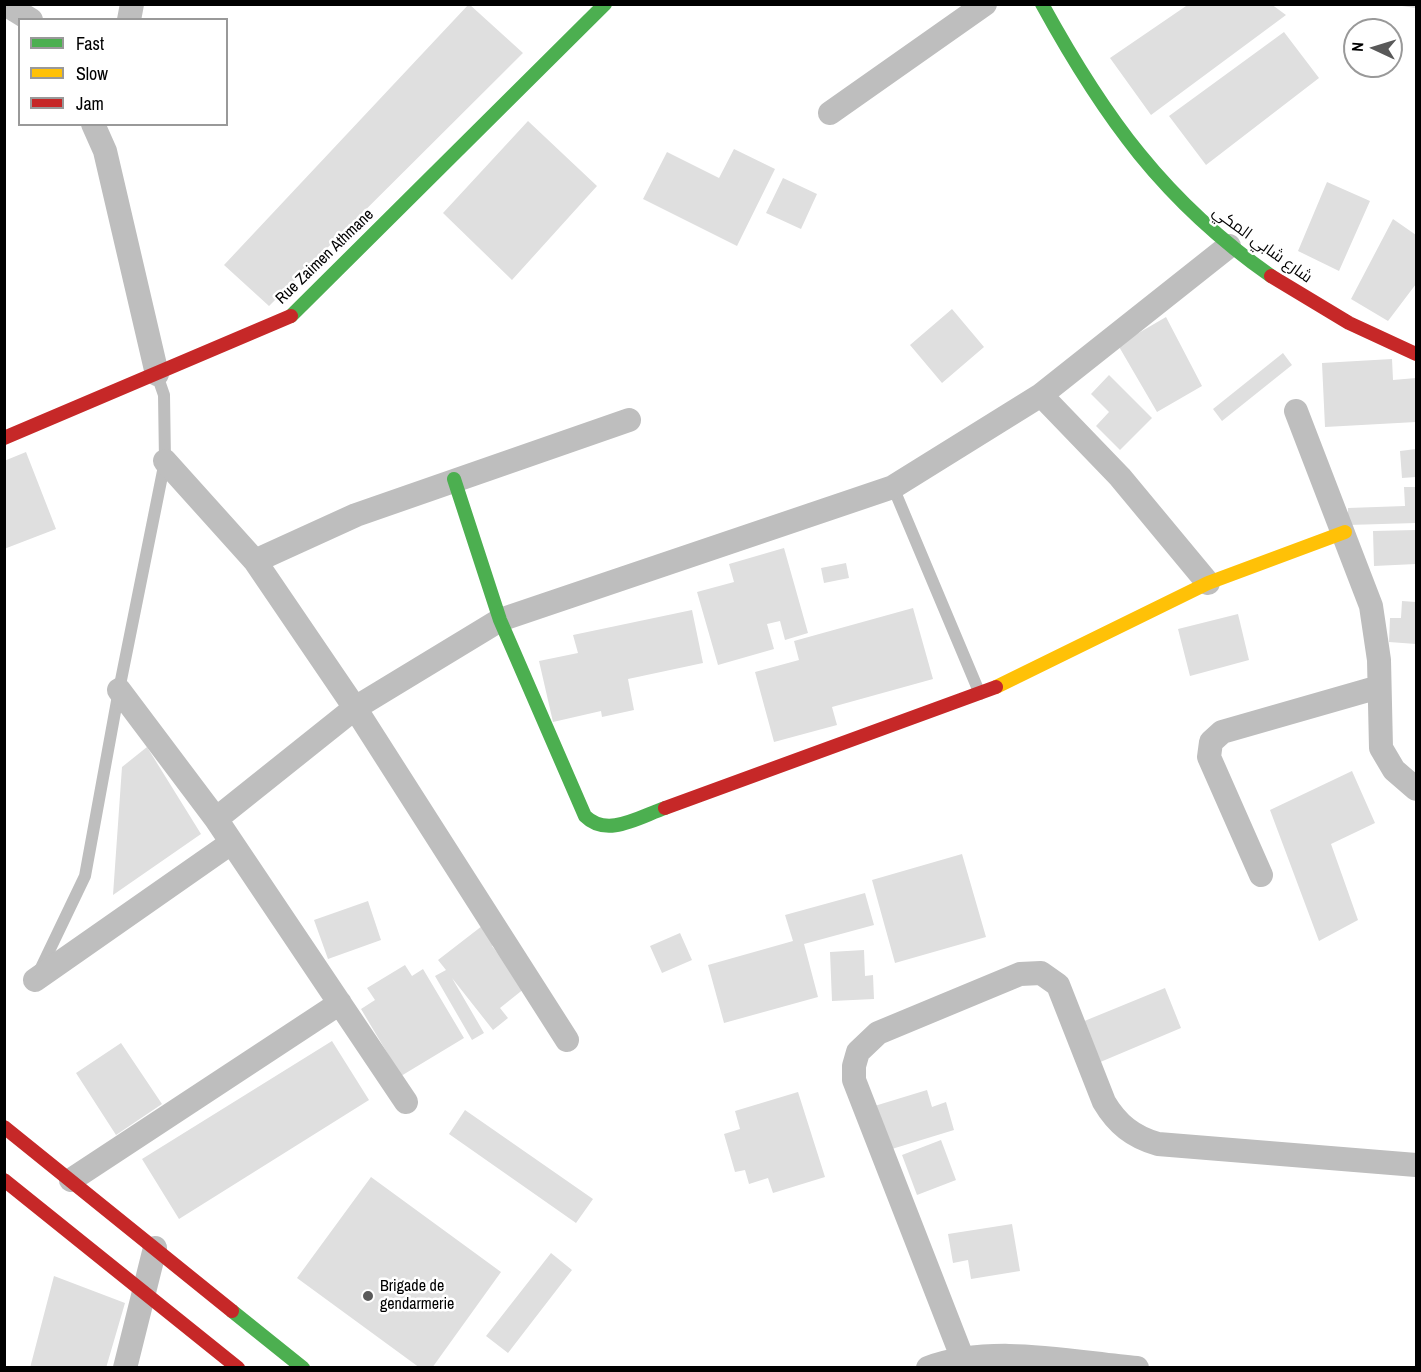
<!DOCTYPE html>
<meta charset="utf-8">
<style>
body{margin:0}
#map{position:relative;width:1421px;height:1372px;overflow:hidden;background:#fff;font-family:"Archivo Narrow",sans-serif}
canvas{display:block}
.frame{position:absolute;inset:0;border:6px solid #000;pointer-events:none}
.legend{position:absolute;left:18px;top:18px;width:210px;height:108px;box-sizing:border-box;background:#fff;border:2px solid #999;margin:0;padding:8px 10px;list-style:none;font-size:18px;color:#000}
.legend li{display:flex;align-items:center;gap:12px;height:30px}
.legend b{width:30px;border:2px solid #999}
.north{position:absolute;left:1343px;top:18px;width:60px;height:60px;box-sizing:border-box;background:#fff;border:2px solid #999;border-radius:50%;rotate:274deg;font-size:16px;font-weight:700;line-height:24px;text-align:center;color:#000}
.north::after{content:'';display:block;margin:auto;width:21px;height:27px;background:#595959;clip-path:polygon(50% 0,100% 100%,50% 72%,0 100%)}
</style>
<div id="map">
<canvas width="1421" height="1372"></canvas>
<div class="frame"></div>
<ul class="legend">
<li><b style="height:8px;background:#4caf50"></b>Fast</li>
<li><b style="height:8px;background:#ffc107"></b>Slow</li>
<li><b style="height:8px;background:#c62828"></b>Jam</li>
</ul>
<div class="north">N</div>
</div>
<script>
const context = document.querySelector('canvas').getContext('2d');
context.lineJoin = 'round';
function paint(path, color) { context.fillStyle = color; context.fill(path, 'evenodd'); }
function stroke(path, color, width, dash) { context.strokeStyle = color; context.lineWidth = width; context.lineCap = dash ? 'butt' : 'round'; context.setLineDash(dash || []); context.stroke(path); }
function drawText(font, color, halo, rows, align = 'center') {
  context.font = font + ' "Archivo Narrow",Cairo,sans-serif'; context.lineWidth = 5; context.setLineDash([]); context.textBaseline = 'middle'; context.strokeStyle = halo; context.fillStyle = color; for (const [text, x, y, turn = 0] of rows) {
    context.save(); context.translate(x, y); context.rotate((+turn || 0) * Math.PI / 180); context.textAlign = isNaN(turn) ? turn : align; if (halo) context.strokeText(text, 0, 0); context.fillText(text, 0, 0); context.restore();
  }
}
paint(new Path2D(`
 M469 4 523 53 269 306 224 265Z
 M1189 4H1271L1286 15 1151 115 1110 58Z
 M1403 4H1416V8L1402 6Z
 M1284 32 1319 78 1206 165 1169 116Z
 M528 121 597 186 512 280 443 213Z
 M734 149 775 169 737 246 643 199 667 152 719 178Z
 M783 178 817 194 801 229 766 213Z
 M1327 182 1370 201 1339 271 1298 251Z
 M1393 219 1416 235V284L1388 321 1351 299Z
 M952 309 984 347 942 383 910 345Z
 M1166 317 1202 386 1157 412 1118 345Z
 M1283 353 1292 365 1222 421 1213 409Z
 M1392 359 1393 380 1416 378V422L1325 427 1322 363Z
 M1109 375 1152 418 1120 450 1096 426 1109 412 1091 394Z
 M1416 449V477L1402 478 1400 451Z
 M26 452 56 529 4 549V461Z
 M1404 487H1416V523L1348 525V508L1405 506Z
 M1416 530V564L1374 566 1373 531Z
 M784 548 808 633 785 640 780 621 767 624 774 649 718 665 697 592 734 582 729 564Z
 M846 563 849 578 824 583 821 568Z
 M1402 601 1416 602V644L1389 642 1390 618H1401Z
 M913 608 933 679 832 707 837 725 774 742 755 672 799 660 794 641Z
 M692 610 703 663 628 679 634 710 602 717 601 711 553 722 539 661 578 653 573 635Z
 M1238 614 1249 660 1190 676 1178 629Z
 M147 747 201 834 113 895 122 767Z
 M1352 771 1375 823 1331 844 1358 920 1319 941 1270 810Z
 M962 854 986 937 895 963 872 880Z
 M865 893 874 925 804 944 818 997 724 1023 708 965 793 941 785 915Z
 M368 901 381 940 328 959 314 920Z
 M482 926 496 944 492 946 525 988 500 1008 508 1018 493 1030 452 978 484 1033 472 1040 435 976 446 970 438 960Z
 M680 933 692 960 662 973 650 946Z
 M864 950 865 976 873 975 874 999 832 1001 830 952Z
 M405 965 412 976 423 969 464 1038 401 1076 361 1009 375 1000 367 988Z
 M1165 988 1181 1028 1098 1063 1082 1022Z
 M332 1041 369 1100 179 1219 142 1159Z
 M121 1043 162 1104 116 1135 76 1073Z
 M927 1090 932 1107 946 1102 954 1130 882 1152 868 1108Z
 M798 1092 825 1177 773 1193 768 1178 749 1184 745 1170 735 1172 724 1134 740 1129 735 1111Z
 M465 1110 593 1199 576 1223 449 1134Z
 M941 1140 956 1180 917 1195 902 1155Z
 M371 1177 501 1272 432 1368H420L297 1278Z
 M1012 1224 1020 1271 971 1279 968 1260 953 1263 948 1234Z
 M551 1253 572 1270 508 1353 486 1336Z
 M54 1276 125 1303 106 1368H30Z`), '#dfdfdf');
stroke(new Path2D(`
 M893 487 980 694
 M39 972 85 876 119 690 165 461 164 395 157 375`), '#bebebe', 12);
stroke(new Path2D(`
 M5 4 31 20
 M129 20 132 4
 M830 113 985 4
 M93 124 105 151 157 374
 M1041 395 1120 477 1208 583
 M1296 411 1371 606 1379 660 1381 748 1394 770 1416 789
 M165 461 255 561 355 708 567 1040
 M255 561 356 515 629 420
 M119 690 216 819 406 1102
 M216 819 355 708 500 620 893 487 1041 395 1229 246
 M1261 875 1209 757 1211 742 1222 732 1379 687
 M35 980 231 843
 M71 1180 340 1003
 M962 1357 854 1080V1066L858 1052 878 1033 1020 974 1041 973 1058 985 1104 1102C1117 1124 1133 1137 1158 1144L1416 1165
 M125 1368 155 1248
 M928 1368C992 1344 1070 1362 1137 1368`), '#bebebe', 24);
stroke(new Path2D(`
 M1042 4C1104 117 1164 201 1271 276
 M291 316 605 4
 M454 479 500 620 585 816C607 838 639 817 665 808
 M232 1311 303 1368`), '#4caf50', 14);
stroke(new Path2D(`
 M996 687 1208 583 1345 532`), '#ffc107', 14);
stroke(new Path2D(`
 M1271 276 1349 323 1416 354
 M4 438 291 316
 M665 808 996 687
 M4 1127 232 1311
 M4 1180 238 1368`), '#c62828', 14);
for (const [x, y, r, color] of [
 [368,1296,6,"#595959"]
]) { const dot = new Path2D(); dot.arc(x, y, r, 0, 2 * Math.PI); context.fillStyle = color; context.fill(dot); stroke(dot, '#fff', 2); }
drawText('16px', '#000', '#fff', [
 ["شارع شابي المكي",1262,245,36],
 ["Rue Zaimen Athmane",325,257,-44]
]);
drawText('16px', '#000', '#fff', [
 ["Brigade de",380,1287],
 ["gendarmerie",380,1305]
], 'left');
</script>
